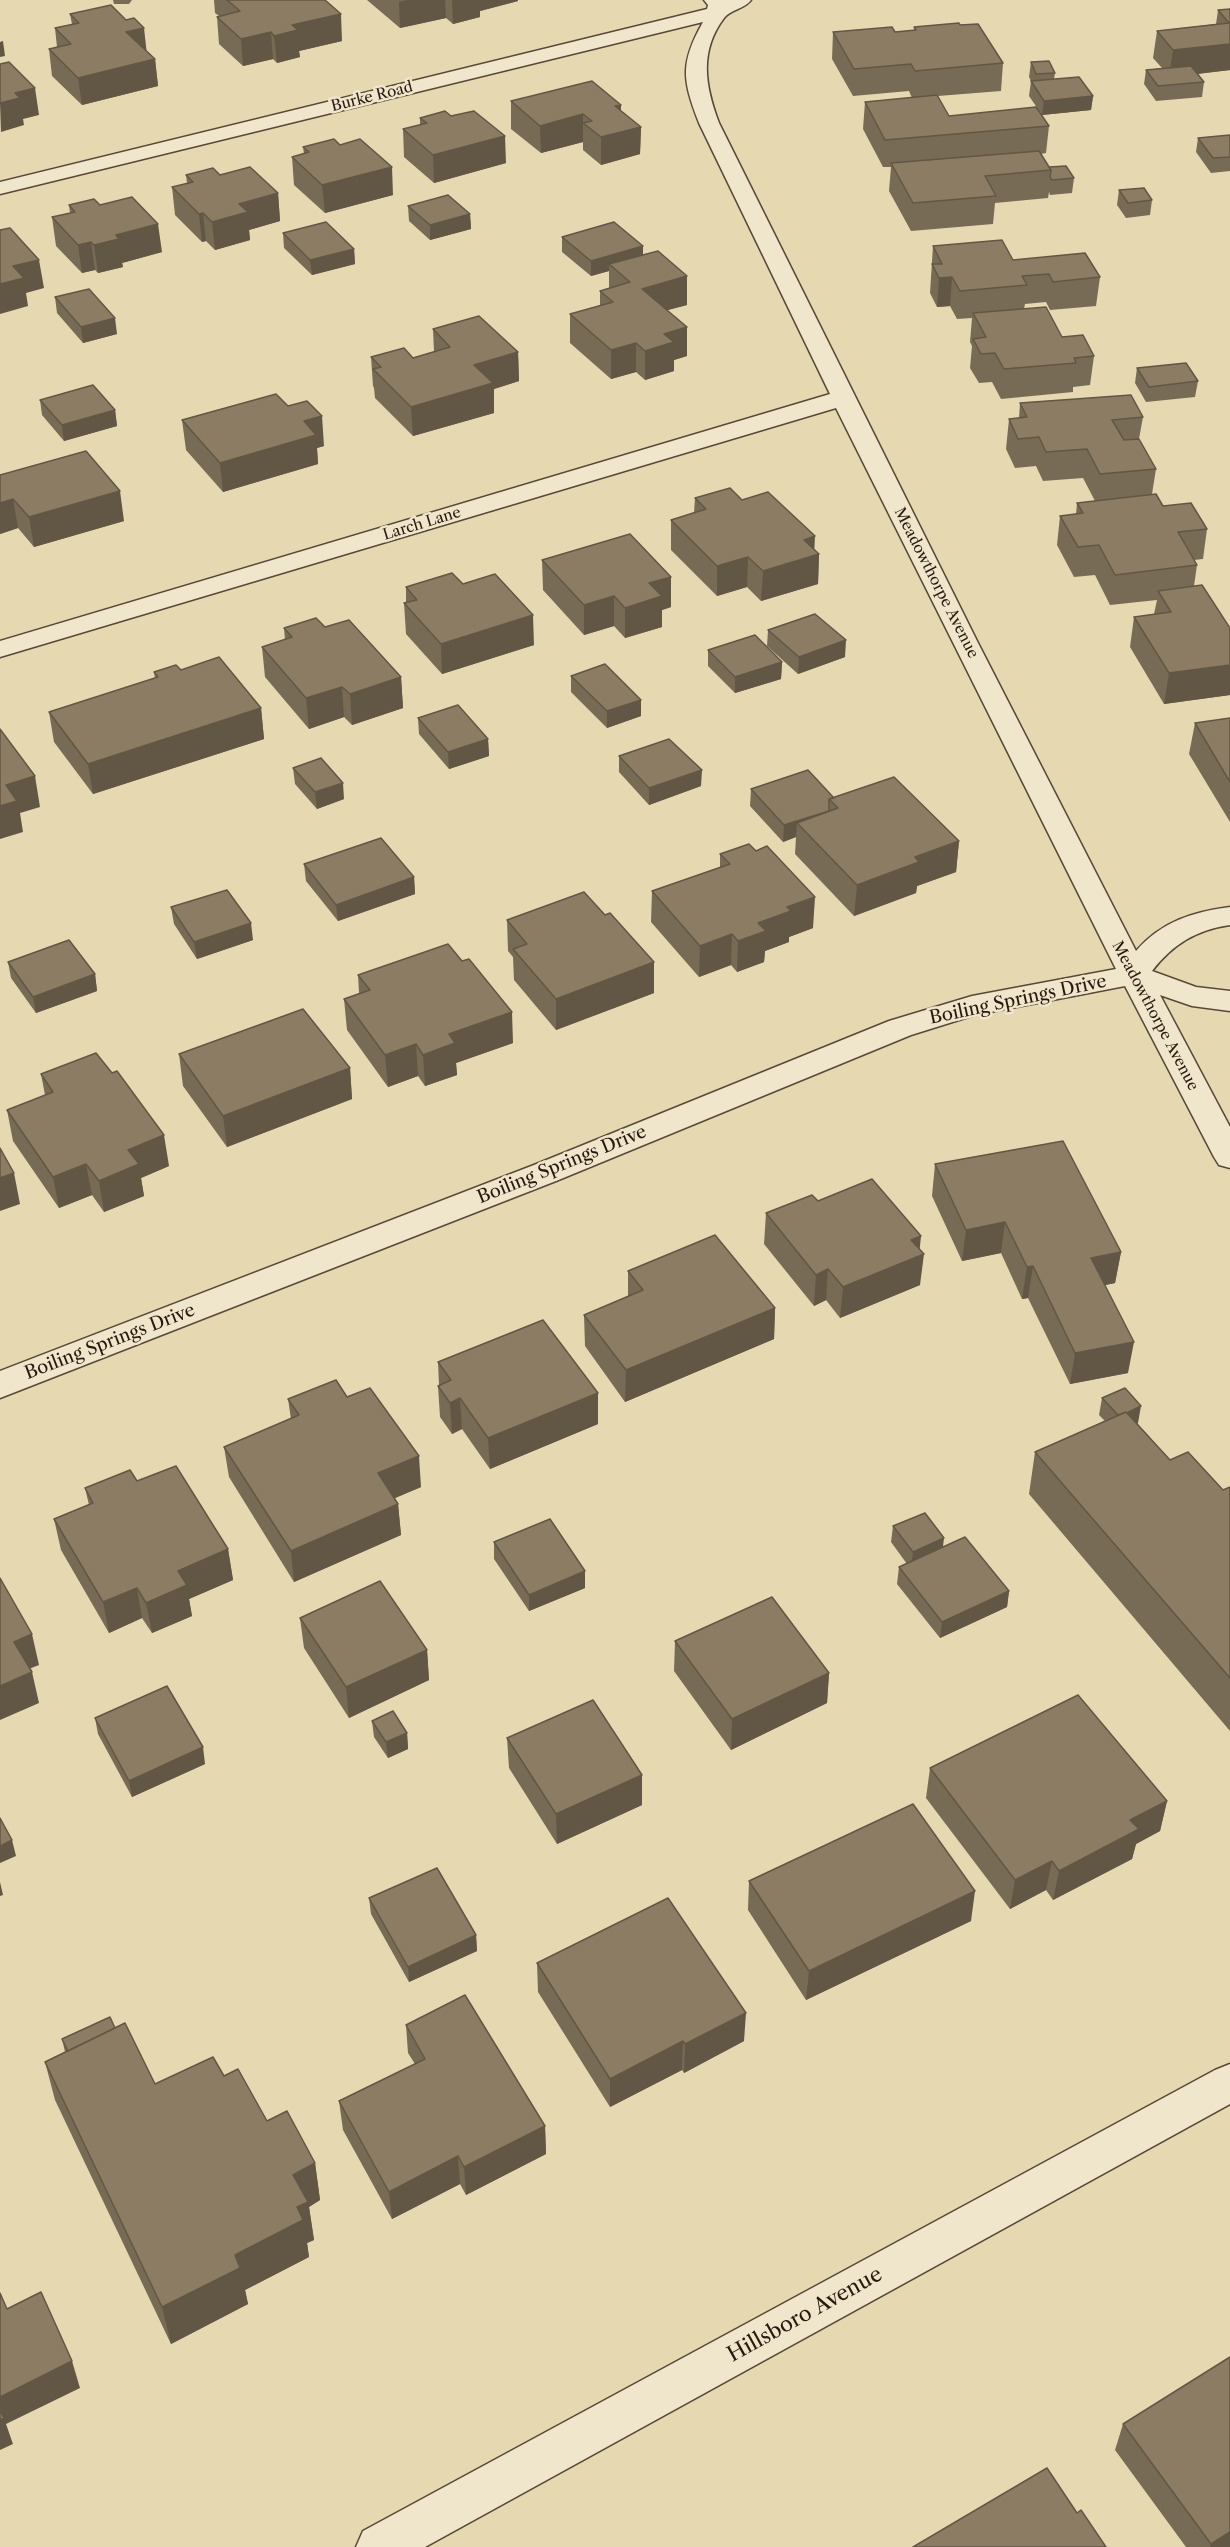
<!DOCTYPE html>
<style>
body{margin:0}
canvas{display:block;background:#e6d8b0}
</style>
<canvas width="1230" height="2547"></canvas>
<script>
const context = document.querySelector('canvas').getContext('2d');
context.lineJoin = 'round';
function stroke(path, color, width, dash) { context.strokeStyle = color; context.lineWidth = width; context.lineCap = dash ? 'butt' : 'round'; context.setLineDash(dash || []); context.stroke(path); }
function paint(path, color) { context.fillStyle = color; context.fill(path, 'evenodd'); }
function drawText(font, color, halo, rows, align = 'center') {
  context.font = font + ' "Libre Caslon Text",serif'; context.lineWidth = 5; context.setLineDash([]); context.textBaseline = 'middle'; context.strokeStyle = halo; context.fillStyle = color; for (const [text, x, y, turn = 0] of rows) {
    context.save(); context.translate(x, y); context.rotate((+turn || 0) * Math.PI / 180); context.textAlign = isNaN(turn) ? turn : align; if (halo) context.strokeText(text, 0, 0); context.fillText(text, 0, 0); context.restore();
  }
}
const minor = new Path2D(`
 M704 0H751C745 9 731 9 724 18 699 51 705 86 719 123L978 643 1136 951C1162 921 1193 912 1230 907V925C1196 930 1173 944 1152 971L1196 987 1230 991V1011L1192 1006 1160 995 1230 1127V1168L1219 1165 1214 1157 1125 986 975 1015 911 1035 556 1181 0 1398V1371L534 1165 889 1021 972 996 1116 969 836 408 0 657V641L830 394 699 123C682 79 680 63 703 22L0 194V182L707 9 708 5Z
 M1230 2064V2104L425 2547H356L363 2531 1215 2070Z`);
stroke(minor, '#594837', 3);
paint(minor, '#efe6cc');
paint(new Path2D(`
 M113 0H132L129 4H114Z
 M214 0H325L342 41 299 51 300 57 277 63 273 59 243 66 219 44 217 17 219 16 215 13Z
 M367 0H518V1L480 11V17L453 24 446 18 400 28Z
 M1230 9V70L1198 74 1204 82 1202 97 1156 101 1144 84 1146 70 1162 68 1153 58 1157 31 1216 24 1218 10Z
 M70 14 147 51 155 59 158 86 82 105 52 76 49 49 57 47 55 28 72 24Z
 M960 25 1003 63 1001 91 938 96 949 116 1049 126 1046 153 1041 154 1049 167 1074 178 1072 193 1050 195 1049 192 1048 198 995 203 993 224 911 231 889 191 891 167H883L863 129 865 102 912 98 909 91 853 96 832 59 833 32H895L914 30V27Z
 M1031 62 1055 73 1054 79 1093 96 1091 110 1042 115 1029 96 1031 81 1029 77Z
 M511 101 621 111 641 127 640 154 601 165 583 150V142L541 153 511 129Z
 M420 118 506 163 434 183 404 157 403 129 420 125Z
 M1230 135V171L1211 173 1196 152 1198 138Z
 M340 145 393 195 325 213 294 185 292 157 304 154 303 147Z
 M186 175H220L278 193 280 221 249 230 250 240 215 250 206 241 202 242 175 215 172 187 187 183Z
 M1119 190 1152 200 1150 215 1126 218 1117 205Z
 M69 205H100L162 252 122 263 123 267 98 273 95 270 82 273 56 246 52 217 70 213Z
 M408 206 470 214 471 229 430 240 409 221Z
 M283 233 354 249 355 264 312 275 284 248Z
 M562 237 643 246V255L687 276V305L667 310 687 327V356L674 360V371L645 380 636 372 611 379 570 343V314L600 306V291L609 288V271L591 276 562 252Z
 M933 246 1100 277 1096 306 1050 310 1046 302 1025 304 1024 309 1062 337 1094 356 1090 385 1073 387V392L1001 399 992 382 979 383 970 368 972 346 970 342 972 318 957 319 950 306 937 307 930 293Z
 M55 297 117 334 83 343 57 313Z
 M433 329 518 352 519 381 494 389V413L413 436 375 398 374 388 373 386 371 357 413 358 434 352Z
 M1137 368 1198 381 1195 397 1146 402 1135 383Z
 M40 400 115 410 117 426 64 441 42 415Z
 M1020 403 1143 417 1139 439 1156 469 1152 494 1163 506 1207 529 1203 559 1194 560 1197 565 1194 586 1230 628V695L1164 704 1130 647 1134 617 1154 614 1157 600 1110 605 1095 575 1074 577 1057 545 1060 516 1076 514 1077 503 1095 501 1083 478 1043 481 1036 466 1015 468 1006 449 1009 419 1019 418Z
 M182 420 324 446 317 448 318 464 223 492 186 450Z
 M0 475 124 521 34 547 18 528 0 534Z
 M695 498 742 500 814 549 819 554 818 584 761 601 747 587 717 596 671 550V520L694 513Z
 M542 560 671 607 662 610V627L625 638 614 626 584 635 543 590Z
 M406 587 534 645 442 674 406 634 404 603H406Z
 M325 627 401 677 403 708 352 725 344 717 309 729 265 677 262 647 285 640 284 628Z
 M768 630 845 657 798 674 767 646Z
 M708 650 782 662 781 679 735 693 708 666Z
 M154 672 261 708 264 739 93 794 54 742 49 712 155 678Z
 M571 676 641 700V716L607 728 571 692Z
 M418 718 488 739 489 756 449 769 419 734Z
 M1230 718V822L1189 754 1195 723Z
 M619 756 701 786 649 805 619 772Z
 M293 768 344 799 317 809 295 784Z
 M751 789 834 798 959 841 956 872 917 886 916 893 854 916 795 854 796 837 783 842 750 806Z
 M720 854 813 928 789 937V942L765 951 764 962 737 972 731 965 699 977 651 922 652 891 720 867Z
 M304 864 414 877 415 894 338 921 306 881Z
 M171 907 253 940 197 959 174 924Z
 M605 915 654 962V993L556 1030 514 980 513 957 508 951 507 920Z
 M8 962 95 974 97 991 36 1013 11 978Z
 M358 975 513 1043 456 1063 457 1075 425 1086 418 1076 388 1087 347 1030 344 999 359 993Z
 M179 1054 350 1068 352 1099 227 1147 183 1086Z
 M41 1074 169 1166 141 1178 144 1196 104 1212 92 1195 59 1208 13 1141 7 1110 45 1095Z
 M935 1164 1121 1252 1115 1283 1105 1285 1128 1373 1070 1384 1028 1298 1022 1299 1001 1253 962 1261 932 1196Z
 M818 1201 920 1250V1285L840 1318 826 1300 814 1306 764 1244 766 1213Z
 M628 1271 775 1308 774 1339 625 1402 585 1346 584 1315 628 1296Z
 M438 1362 598 1424 490 1469 462 1429 452 1434 440 1417 438 1386 439 1385Z
 M347 1397 421 1487 395 1498 398 1504 401 1535 294 1582 229 1477 224 1447 291 1419 288 1399Z
 M1102 1398 1138 1423H1137L1170 1460 1223 1490 1230 1487V1731L1029 1494 1035 1452 1105 1421 1099 1415Z
 M137 1481 228 1549 233 1580 189 1599 192 1616 152 1633 142 1618 109 1633 61 1550 54 1519 89 1505 85 1488Z
 M893 1526 942 1548 1009 1591 1007 1607 940 1638 897 1584 899 1567 907 1564 891 1542Z
 M494 1542 585 1571V1588L529 1611 494 1559Z
 M300 1618 427 1650 429 1680 349 1718 304 1648Z
 M675 1641 829 1673 827 1703 731 1750 674 1671Z
 M95 1718 205 1764 132 1797 98 1734Z
 M372 1721 407 1733 408 1749 388 1758 374 1737Z
 M507 1738 642 1775V1805L557 1844 509 1768Z
 M930 1768 1167 1801 1160 1831 1136 1844 1132 1859 1053 1900 1046 1890 1010 1909 926 1798Z
 M749 1881 971 1921 806 2000 748 1910Z
 M369 1898 476 1935 477 1951 409 1982 371 1914Z
 M537 1963 744 2041 684 2073 682 2070 610 2107 538 1992Z
 M406 2025 545 2126 546 2154 466 2195 460 2184 392 2219 343 2130 339 2101 415 2064 408 2053Z
 M115 2028 155 2084 224 2076 267 2121 315 2163 320 2200 309 2207 314 2240 307 2243 309 2257 245 2290 248 2304 171 2344 55 2100 45 2062 65 2052 62 2039Z
 M1123 2424 1230 2547H1186L1115 2450Z`), '#786b55');
paint(new Path2D(`
 M407 0H445L446 18 400 28 399 2Z
 M452 0H518V1L480 11V17L453 24Z
 M341 14 342 41 299 51 300 57 277 63 274 36 292 25Z
 M144 28 147 55 126 32Z
 M271 32 273 59 243 66 241 39Z
 M3 41 5 56 0 57V42Z
 M1230 44V70L1169 77 1173 50Z
 M155 59 158 86 82 105 78 78Z
 M35 88 39 115 23 119 24 125 1 132 0 103 15 93Z
 M1093 96 1091 110 1042 115 1044 101Z
 M621 105V132L641 127 640 154 601 165V137L615 106Z
 M583 114V142L541 153 540 126Z
 M505 136 506 163 434 183 433 155Z
 M392 167 393 195 325 213 322 185Z
 M278 193 280 221 249 230 250 240 215 250 212 222 239 204Z
 M203 213 206 241 202 242 199 214Z
 M470 214 471 229 430 240V225Z
 M158 224 162 252 122 263 123 267 98 273 94 245 116 235Z
 M91 242 95 270 82 273 78 245Z
 M643 246V261L609 264V271L591 276V261Z
 M354 249 355 264 312 275 310 260Z
 M39 260 44 288 26 293 28 306 0 314V284L13 266Z
 M687 276V305L642 317V289Z
 M952 277 950 306 937 307 939 278Z
 M115 318 117 334 83 343 81 327Z
 M687 327V356L674 360V371L645 380V351L664 334Z
 M636 343V372L611 379V350Z
 M518 352 519 381 494 389V413L413 436 411 407 474 365Z
 M115 410 117 426 64 441 62 425Z
 M322 416 324 446 317 448 318 464 223 492 220 463 304 421Z
 M120 491 124 521 34 547 29 517Z
 M13 499 18 528 0 534V503Z
 M815 536 814 556 819 554 818 584 761 601 763 571 804 540Z
 M748 557 747 587 717 596V566Z
 M671 577V607L662 610V627L625 638V608L649 583Z
 M614 596V626L584 635V605Z
 M533 615 534 645 442 674 441 644Z
 M846 640 845 657 798 674 799 657Z
 M782 662 781 679 735 693V677Z
 M1230 665V695L1164 704 1169 673Z
 M401 677 403 708 352 725 350 694Z
 M342 687 344 717 309 729 306 698Z
 M641 700V716L607 728V711Z
 M261 708 264 739 93 794 88 764Z
 M488 739 489 756 449 769 448 752Z
 M702 770 701 786 649 805V788Z
 M35 776 40 807 20 813 23 832 0 839V806L6 785Z
 M343 783 344 799 317 809 315 792Z
 M829 811 828 827 797 823 796 837 783 842 784 825Z
 M959 841 956 872 917 886 916 893 854 916 857 885 915 857Z
 M414 877 415 894 338 921 336 905Z
 M815 897 813 928 789 937V942L765 951 764 962 737 972 738 941 758 923 787 907Z
 M251 923 253 940 197 959 194 942Z
 M732 934 731 965 699 977 700 946Z
 M654 962V993L556 1030V999Z
 M95 974 97 991 36 1013 33 997Z
 M512 1012 513 1043 456 1063 457 1075 425 1086 423 1055 449 1034Z
 M416 1044 418 1076 388 1087 385 1055Z
 M350 1068 352 1099 227 1147 223 1116Z
 M164 1135 169 1166 141 1178 144 1196 104 1212 99 1181 128 1150Z
 M86 1164 92 1195 59 1208 53 1177Z
 M14 1173 20 1204 0 1211V1178Z
 M1005 1222 1001 1253 962 1261 966 1230Z
 M921 1236 919 1256 924 1254 920 1285 840 1318 843 1287 911 1240Z
 M1121 1252 1115 1283 1086 1289 1091 1258Z
 M1033 1266 1028 1298 1022 1299 1027 1267Z
 M828 1269 826 1300 814 1306 816 1275Z
 M775 1308 774 1339 625 1402 626 1370Z
 M1134 1342 1128 1373 1070 1384 1075 1353Z
 M598 1393V1424L490 1469 488 1438Z
 M460 1398 462 1429 452 1434 450 1403Z
 M1141 1406 1138 1423 1117 1433 1120 1417Z
 M419 1456 421 1487 381 1504 378 1473Z
 M398 1504 401 1535 294 1582 291 1551Z
 M944 1538 942 1555 911 1568 913 1552Z
 M228 1549 233 1580 189 1599 192 1616 152 1633 146 1603 178 1571Z
 M585 1571V1588L529 1611V1595Z
 M137 1588 142 1618 109 1633 103 1602Z
 M1009 1591 1007 1607 940 1638 942 1622Z
 M32 1634 39 1665 21 1672 14 1642Z
 M427 1650 429 1680 349 1718 346 1687Z
 M32 1672 39 1703 0 1720V1686Z
 M829 1673 827 1703 731 1750 732 1719Z
 M407 1733 408 1749 388 1758 386 1742Z
 M203 1747 205 1764 132 1797 129 1781Z
 M642 1775V1805L557 1844 556 1814Z
 M1167 1801 1160 1831 1136 1844 1132 1859 1053 1900 1059 1871 1130 1820Z
 M12 1840 16 1856 0 1863V1846Z
 M1052 1861 1046 1890 1010 1909 1015 1880Z
 M0 1882 3 1895 0 1896Z
 M975 1891 971 1921 806 2000 809 1971Z
 M476 1935 477 1951 409 1982 408 1967Z
 M746 2013 744 2041 684 2073 685 2044Z
 M683 2041 682 2070 610 2107V2079Z
 M545 2126 546 2154 466 2195 464 2167Z
 M458 2156 460 2184 392 2219 389 2192Z
 M315 2163 320 2200 309 2207 314 2240 307 2243 309 2257 245 2290 248 2304 171 2344 162 2307 235 2255 293 2175Z
 M72 2361 80 2388 6 2424 13 2444 0 2450V2397Z
 M1230 2532V2547H1210L1211 2544Z`), '#625745');
const building = new Path2D(`
 M227 0H325L341 14 292 25 298 30 274 36 271 32 241 39 217 17 240 11Z
 M111 5 126 20 134 18 144 28 126 32 155 59 78 78 49 49 71 44 55 28 79 23 70 14Z
 M1230 9V44L1173 50 1157 31 1229 23 1218 10Z
 M959 23 960 25 978 24 1003 63 915 71 911 64 854 69 833 32 892 27 895 32 916 30 914 27Z
 M1049 61 1055 73 1036 74 1031 62Z
 M9 62 35 88 15 93 20 98 0 103V64Z
 M1191 66 1204 82 1158 86 1146 70Z
 M1079 77 1093 96 1044 101 1031 81Z
 M592 81 621 105 615 106 641 127 601 137 583 123 592 121 583 114 540 126 511 101Z
 M937 95 949 116 1036 107 1049 126 885 140 865 102Z
 M445 111 451 116 474 111 505 136 433 155 403 129 427 123 420 118Z
 M1230 135V157L1213 158 1198 138Z
 M334 139 340 145 360 139 392 167 322 185 292 157 309 152 303 147Z
 M1039 151 1051 170 985 176 996 196 913 203 891 163Z
 M1066 166 1074 178 1052 180 1050 177 1051 170 1049 167Z
 M250 167 278 193 239 204 248 212 212 222 203 213 199 214 172 187 193 182 186 175 213 168 220 175Z
 M1144 188 1152 200 1128 203 1119 190Z
 M448 195 470 214 430 225 408 206Z
 M132 197 158 224 116 235 119 239 94 245 91 242 78 245 52 217 75 212 69 205 94 199 100 205Z
 M326 222 354 249 310 260 283 233Z
 M614 222 643 246 591 261 562 237Z
 M10 228 39 260 13 266 24 278 0 284V230Z
 M1002 240 1013 260 1085 253 1100 277 1053 282 1049 274 1022 276 1027 285 960 291 952 277 939 278 932 264H942L933 246Z
 M658 251 687 276 642 289 687 327 664 334 674 342 645 351 636 343 611 350 570 314 613 302 600 291 630 282 609 264Z
 M89 289 115 318 81 327 55 297Z
 M1046 307 1062 337 1083 335 1094 356 1074 358 1076 363 1004 369 995 353 981 354 973 339 986 337 973 313Z
 M479 316 518 352 474 365 493 383 411 407 373 369 381 367 371 357 404 348 413 358 450 347 433 329Z
 M1186 363 1198 381 1149 387 1137 368Z
 M93 385 115 410 62 425 40 400Z
 M276 394 288 406 307 401 322 416 304 421 316 435 220 463 182 420Z
 M1131 395 1143 417 1112 420 1124 440 1139 439 1156 469 1100 474 1087 449 1046 452 1039 437 1018 439 1009 419 1027 417 1020 403Z
 M86 451 120 491 29 517 13 499 0 503V475Z
 M730 488 742 500 768 492 815 536 804 540 819 554 763 571 748 557 717 566 671 520 706 509 695 498Z
 M1156 494 1163 506 1191 503 1207 529 1178 532 1197 565 1115 575 1099 545 1078 547 1060 516 1083 513 1077 503Z
 M630 534 671 577 649 583 662 596 625 608 614 596 584 605 542 560Z
 M452 573 463 584 495 574 533 615 441 644 404 603 417 600 406 587Z
 M1202 585 1230 628V665L1169 673 1134 617 1171 612 1158 591Z
 M815 614 846 640 799 657 768 630Z
 M316 618 325 627 349 620 401 677 350 694 342 687 306 698 262 647 292 637 284 628Z
 M755 635 782 662 735 677 708 650Z
 M219 657 261 708 88 764 49 712 158 677 154 672 176 665 181 670Z
 M605 664 641 700 607 711 571 676Z
 M458 705 488 739 448 752 418 718Z
 M1230 718V782L1195 723Z
 M0 729 35 776 6 785 17 801 0 806Z
 M669 739 702 770 649 788 619 756Z
 M321 758 343 783 315 792 293 768Z
 M808 770 834 798 829 799V811L784 825 751 789Z
 M894 777 959 841 915 857 919 862 857 885 797 823 838 808 829 799Z
 M381 838 414 877 336 905 304 864Z
 M749 844 756 851 767 846 815 897 787 907 791 911 758 923 766 931 738 941 732 934 700 946 652 891 730 864 720 854Z
 M227 890 251 923 194 942 171 907Z
 M584 892 605 915 610 913 654 962 556 999 513 949 527 944 507 920Z
 M69 940 95 974 33 997 8 962Z
 M448 944 462 961 469 959 512 1012 449 1034 455 1043 423 1055 416 1044 385 1055 344 999 370 990 358 975Z
 M303 1009 350 1068 223 1116 179 1054Z
 M96 1053 112 1073 117 1071 164 1135 128 1150 139 1164 99 1181 86 1164 53 1177 7 1110 53 1092 41 1074Z
 M1063 1141 1121 1252 1091 1258 1134 1342 1075 1353 1033 1266 1027 1267 1005 1222 966 1230 935 1164Z
 M0 1148 14 1173 0 1178Z
 M872 1179 921 1236 911 1240 924 1254 843 1287 828 1269 816 1275 766 1213 812 1195 818 1201Z
 M715 1235 775 1308 626 1370 584 1315 643 1290 628 1271Z
 M543 1320 598 1393 488 1438 460 1398 450 1403 438 1386 451 1380 438 1362Z
 M336 1380 347 1397 370 1388 419 1456 378 1473 398 1504 291 1551 224 1447 299 1415 288 1399Z
 M1125 1388 1141 1406 1127 1413 1126 1412 1118 1415 1102 1398Z
 M1126 1412 1170 1460 1188 1452 1223 1490 1230 1487V1678L1035 1452Z
 M176 1466 228 1549 178 1571 187 1585 146 1603 137 1588 103 1602 54 1519 93 1503 85 1488 130 1470 137 1481Z
 M925 1513 944 1538 913 1552 893 1526Z
 M550 1519 585 1571 529 1595 494 1542Z
 M965 1537 1009 1591 942 1622 899 1567Z
 M0 1578 32 1634 14 1642 32 1672 0 1686Z
 M380 1581 427 1650 346 1687 300 1618Z
 M772 1597 829 1673 732 1719 675 1641Z
 M167 1686 203 1747 129 1781 95 1718Z
 M1078 1695 1167 1801 1130 1820 1139 1829 1059 1871 1052 1861 1015 1880 930 1768Z
 M593 1700 642 1775 556 1814 507 1738Z
 M393 1711 407 1733 386 1742 372 1721Z
 M913 1804 975 1891 809 1971 749 1881Z
 M0 1818 12 1840 0 1846Z
 M437 1868 476 1935 408 1967 369 1898Z
 M668 1898 746 2013 685 2044 683 2041 610 2079 537 1963Z
 M465 1995 545 2126 464 2167 458 2156 389 2192 339 2101 425 2059 406 2025Z
 M110 2017 115 2028 68 2051 62 2039Z
 M125 2023 155 2084 213 2057 224 2076 238 2069 267 2121 287 2111 315 2163 293 2175 308 2202 297 2207 303 2220 235 2255 240 2268 162 2307 45 2062Z
 M41 2292 72 2361 0 2397V2293L7 2309Z
 M1230 2357V2532L1211 2544 1123 2424Z
 M0 2410 4 2418 0 2420Z
 M1047 2468 1077 2513 1081 2510 1106 2547H913Z`);
paint(building, '#8c7c63');
stroke(building, '#625745', 1.5);
drawText('15px', '#2a180f', '#efe6cc', [
 ["Burke Road",372,97,-14],
 ["Larch Lane",422,524,-17],
 ["Meadowthorpe Avenue",936,583,63],
 ["Meadowthorpe Avenue",1155,1016,62]
]);
drawText('18px', '#2a180f', '#efe6cc', [
 ["Boiling Springs Drive",1018,1000,-12],
 ["Boiling Springs Drive",562,1165,-22],
 ["Boiling Springs Drive",110,1342,-21]
]);
drawText('21px', '#2a180f', '#efe6cc', [
 ["Hillsboro Avenue",805,2315,-29]
]);
</script>
